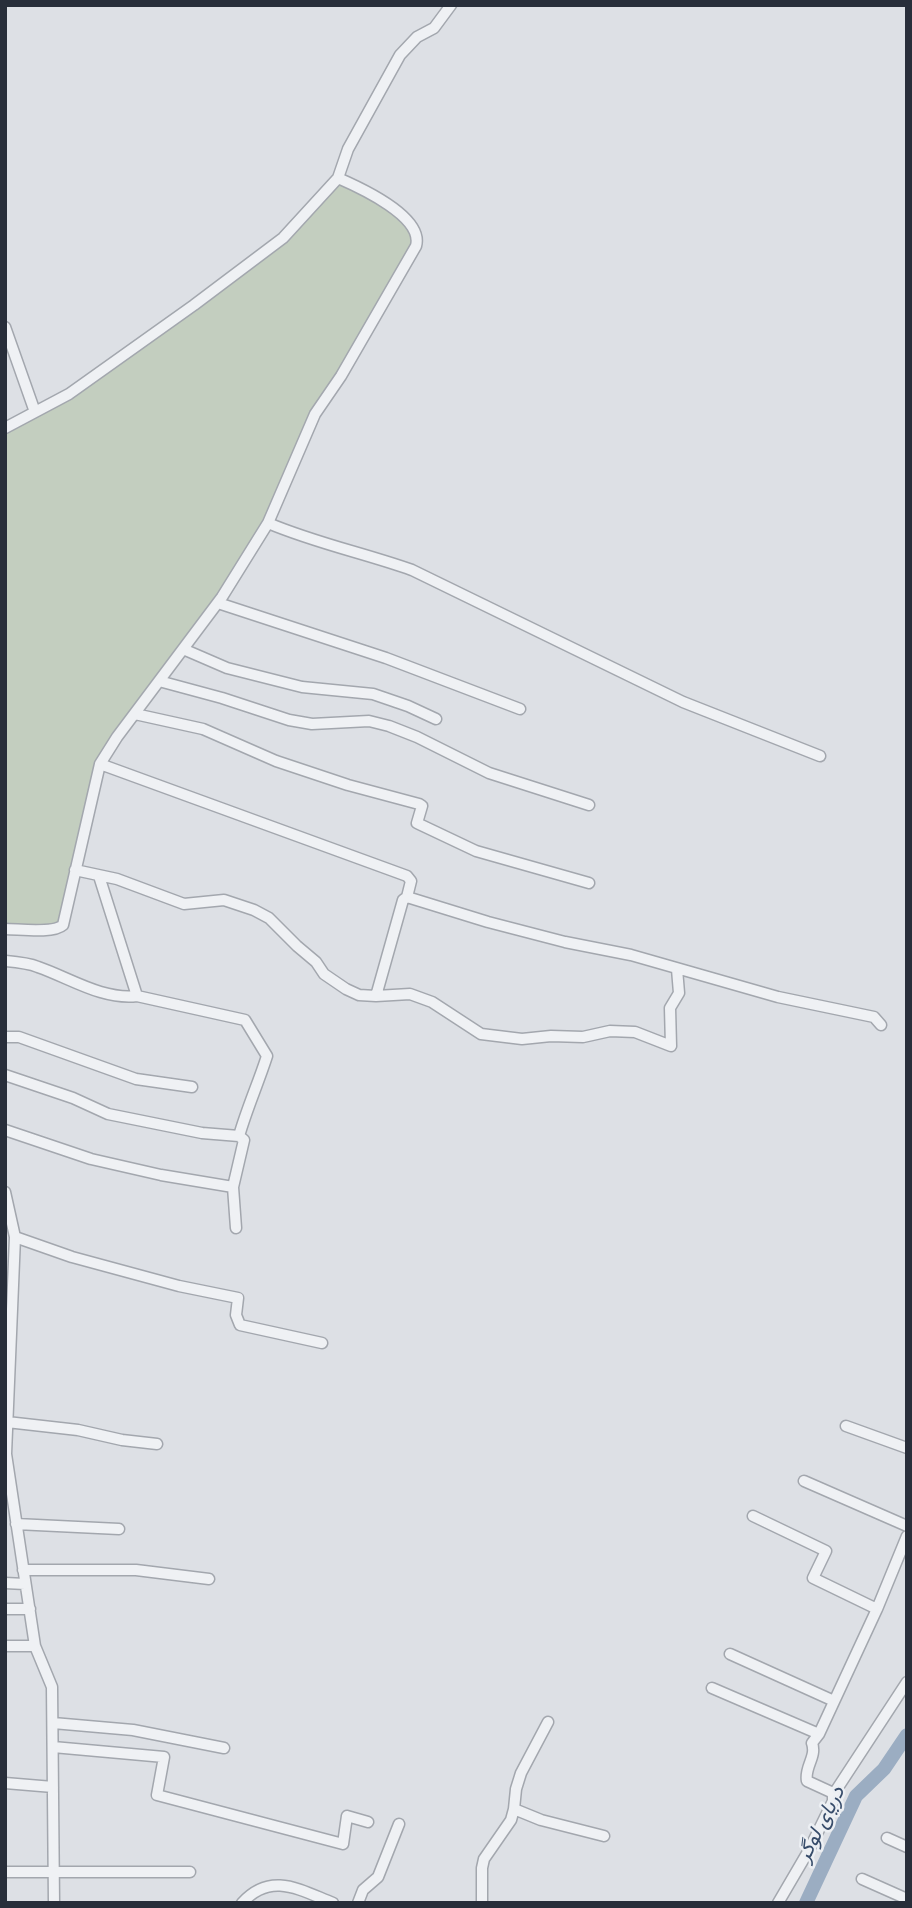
<!DOCTYPE html>
<meta charset="utf-8">
<style>
body{margin:0}
#map{position:relative;width:912px;height:1908px;overflow:hidden;background:#dde0e5;font-family:"PT Sans Narrow",sans-serif}
canvas{display:block}
.frame{position:absolute;inset:0;border:7px solid #282e3a;pointer-events:none}
</style>
<div id="map">
<canvas width="912" height="1908"></canvas>
<div class="frame"></div>
</div>
<script>
const context = document.querySelector('canvas').getContext('2d');
context.lineJoin = 'round';
function paint(path, color) { context.fillStyle = color; context.fill(path, 'evenodd'); }
function stroke(path, color, width, dash) { context.strokeStyle = color; context.lineWidth = width; context.lineCap = dash ? 'butt' : 'round'; context.setLineDash(dash || []); context.stroke(path); }
function drawText(font, color, halo, rows, align = 'center') {
  context.font = font + ' "PT Sans Narrow",Vazirmatn,sans-serif'; context.lineWidth = 5; context.setLineDash([]); context.textBaseline = 'middle'; context.strokeStyle = halo; context.fillStyle = color; for (const [text, x, y, turn = 0] of rows) {
    context.save(); context.translate(x, y); context.rotate((+turn || 0) * Math.PI / 180); context.textAlign = isNaN(turn) ? turn : align; if (halo) context.strokeText(text, 0, 0); context.fillText(text, 0, 0); context.restore();
  }
}
paint(new Path2D(`
 M338 178 398 211 418 238 315 414 268 523 100 764 63 925 5 929V428L69 394 283 238Z`), '#c3cebf');
stroke(new Path2D(`
 M806 1903 856 1796 884 1769 907 1735`), '#9badc2', 14);
const minor = new Path2D(`
 M5 327 35 412
 M5 428 69 394 194 305 283 238 338 178 348 149 400 55 417 37 434 28 451 5
 M268 523C315 543 364 553 412 570L683 702 820 756
 M218 603 386 658 520 709
 M183 649 227 668 302 687 373 694 408 706 436 719
 M159 681 222 698 289 720 312 724 369 721 389 726 417 737 489 773 589 805
 M135 714 203 729 276 761 348 785 419 804 422 806 417 823 419 824 476 851 589 883
 M100 764 407 876 411 881 407 897 403 900 376 996
 M75 870 117 879 184 904 224 900 254 910 269 918 297 946 316 962 324 974 346 989 359 995 376 996 410 994 432 1002 481 1034 522 1039 551 1036 583 1037 610 1031 635 1032 671 1046
 M99 876 137 996 245 1020 267 1056C258 1084 247 1108 239 1136L244 1140 233 1187 236 1228
 M407 897 488 922 565 942 631 955 778 997 874 1017 881 1025
 M5 929C19 929 53 934 63 925L100 764 117 737 222 597 268 523 315 414 341 376 416 246C424 217 361 188 338 178
 M5 961C16 962 28 963 38 967 70 978 102 1000 137 996
 M5 1037H19L136 1079 192 1087
 M671 1046 670 1008 679 993 677 969
 M5 1075 73 1098 108 1114 202 1133 239 1136
 M5 1130 91 1159 161 1175 233 1187
 M5 1192 15 1237 6 1454 35 1646 52 1687 54 1903
 M15 1237 72 1257 179 1286 238 1298 236 1315 240 1325 322 1343
 M7 1422 78 1430 122 1440 157 1444
 M846 1426 907 1448
 M804 1481 907 1526
 M753 1516 826 1551 813 1578 877 1609
 M16 1524 119 1529
 M23 1570H136L209 1579
 M5 1583 25 1584
 M5 1609H30
 M5 1646H35
 M730 1654 834 1701
 M712 1688 819 1734
 M53 1723 133 1730 224 1748
 M53 1747 164 1757 157 1795 343 1844 347 1816 368 1822
 M5 1783 53 1787
 M833 1795 831 1792 807 1781C804 1767 817 1757 812 1743L819 1734 877 1609 907 1536
 M514 1809 541 1820 604 1836
 M887 1838 907 1847
 M5 1872H190
 M862 1879 907 1899
 M242 1903C271 1871 300 1890 333 1903
 M358 1903 363 1890 378 1877 399 1824
 M482 1903V1868L484 1859 511 1820 514 1809 516 1789 521 1773 548 1722
 M778 1903 809 1850 833 1801V1795L907 1682`);
stroke(minor, '#a3a7ae', 13);
stroke(minor, '#eff1f4', 10);
drawText('italic 21px', '#374c6a', '#eceff3', [
 ["دریای لوگر",821,1824,-63]
]);
</script>
